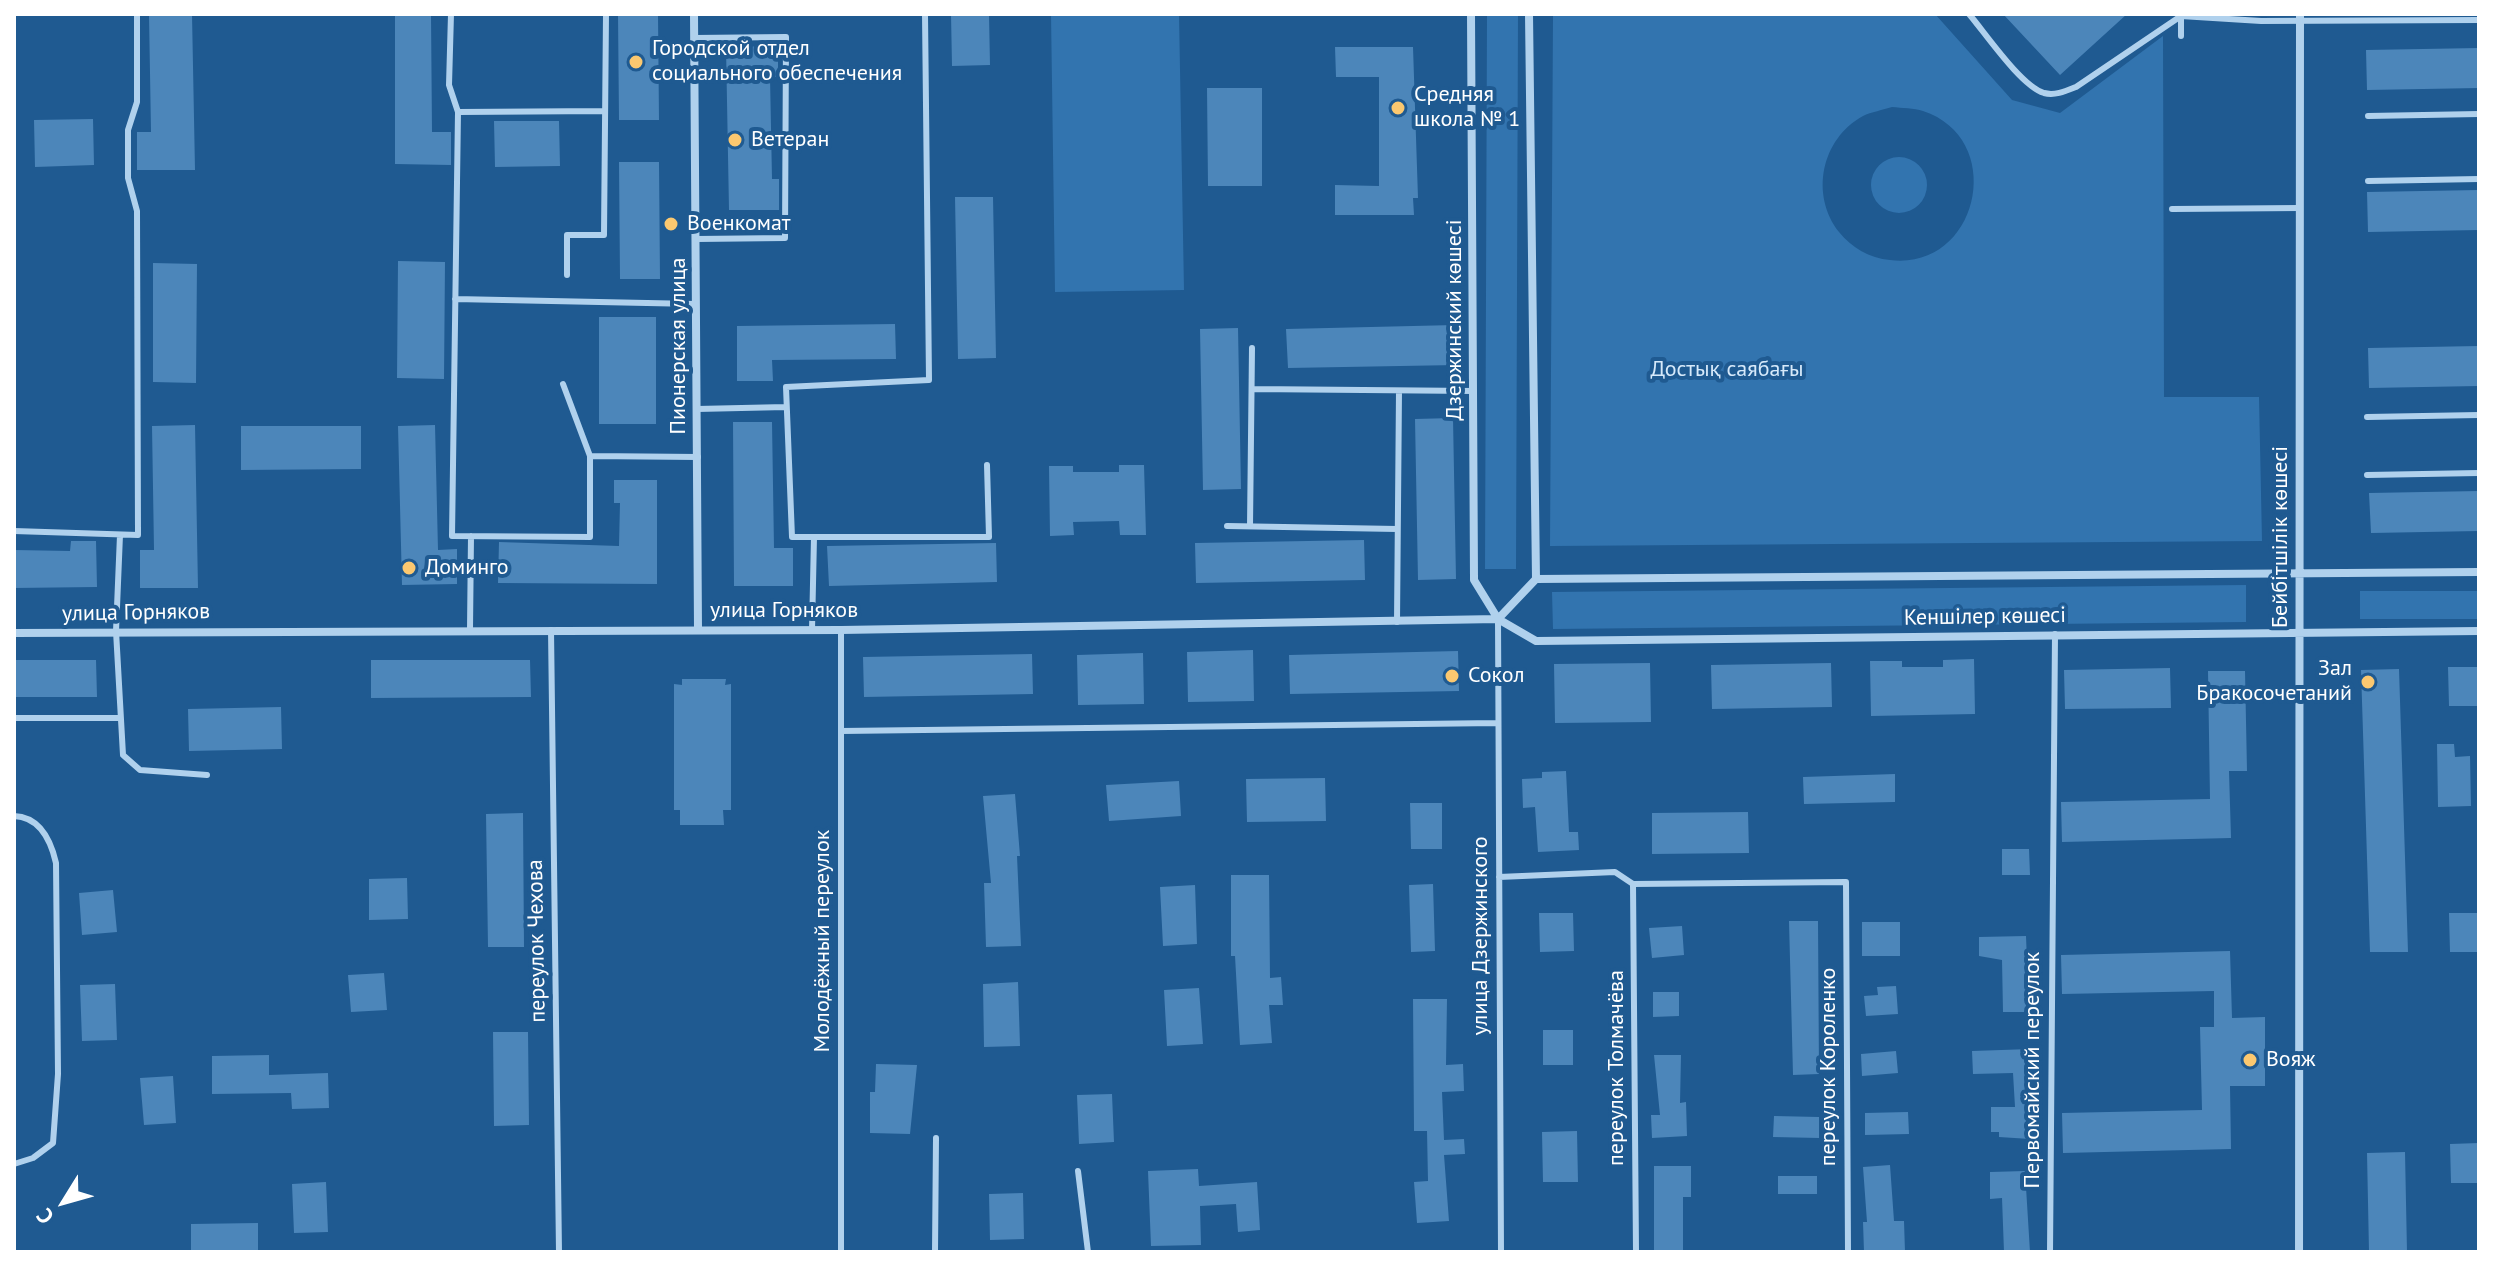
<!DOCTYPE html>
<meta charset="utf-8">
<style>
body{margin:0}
#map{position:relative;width:2493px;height:1266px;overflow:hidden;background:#1f5a91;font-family:"PT Sans",sans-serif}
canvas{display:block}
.frame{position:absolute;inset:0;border:16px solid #fff;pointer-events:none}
.north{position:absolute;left:24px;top:1162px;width:80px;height:80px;-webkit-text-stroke:6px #1f5a91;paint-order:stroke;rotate:233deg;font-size:22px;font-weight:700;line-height:32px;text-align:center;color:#fff}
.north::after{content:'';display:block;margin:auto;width:28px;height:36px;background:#fff;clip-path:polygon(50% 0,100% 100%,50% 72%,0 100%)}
</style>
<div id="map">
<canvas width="2493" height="1266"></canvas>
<div class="frame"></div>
<div class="north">С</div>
</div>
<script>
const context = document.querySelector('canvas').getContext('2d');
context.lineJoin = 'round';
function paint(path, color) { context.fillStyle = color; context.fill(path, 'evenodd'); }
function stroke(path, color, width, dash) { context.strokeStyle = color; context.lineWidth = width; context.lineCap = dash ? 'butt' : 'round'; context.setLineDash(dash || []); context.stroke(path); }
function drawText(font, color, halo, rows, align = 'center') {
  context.font = font + ' "PT Sans",sans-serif'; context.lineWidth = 8; context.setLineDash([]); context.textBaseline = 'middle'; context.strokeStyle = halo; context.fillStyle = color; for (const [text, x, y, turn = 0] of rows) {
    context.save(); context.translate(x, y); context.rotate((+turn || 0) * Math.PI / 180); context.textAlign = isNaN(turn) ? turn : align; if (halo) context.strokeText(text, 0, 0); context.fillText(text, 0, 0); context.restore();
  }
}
paint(new Path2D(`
 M1051 14H1179L1184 290 1055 292Z
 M1487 14H1518L1516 569H1485Z
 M1553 14H1935L2012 100 2060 113 2163 36 2164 397H2259L2262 541 1550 546ZM1892 107C1902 108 1914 108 1923 111 2008 139 1979 271 1890 260 1869 258 1852 248 1839 232 1810 195 1821 139 1863 116 1871 112 1883 110 1892 107Z
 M1871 185a28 28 0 1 1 56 0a28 28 0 1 1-56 0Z
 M2246 585V622L1553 629 1552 592Z
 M2360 591H2479V619H2360Z`), '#3274af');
paint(new Path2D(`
 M149 14H192L195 170H137V132H151Z
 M395 14H431L432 132H451V165L395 164Z
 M618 14H658L659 120H619Z
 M951 14H989L990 65 952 66Z
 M2003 14H2127L2060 75Z
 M778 46V77H770L772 179H779V210H729L726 47Z
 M1335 47H1413L1418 198H1413L1414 215H1335V185L1379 186V77H1336Z
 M2479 48V88L2367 90 2366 50Z
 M1207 88H1262V186H1208Z
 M93 119 94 165 35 167 34 120Z
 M494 121H559L560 166 495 167Z
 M619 162H659L660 279H620Z
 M2479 190V230L2368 232 2367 192Z
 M955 197H993L996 358 958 359Z
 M398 261 445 262 444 379 397 378Z
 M153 263 197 264 196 383 153 382Z
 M599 317H656V424H599Z
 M895 324 896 359 772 360 773 381H737V326Z
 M1455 325 1457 365 1288 368 1286 329Z
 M1238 328 1241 489 1203 490 1200 329Z
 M2479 346V386L2369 388 2368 348Z
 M1453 418 1456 579 1418 580 1415 419Z
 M733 422H772L774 548H793V586H734Z
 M195 425 198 588H140V550H154L152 426Z
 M435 425 438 550 457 549V584L402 585 398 426Z
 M241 426H361V469L241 470Z
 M1119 465H1144L1146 535H1120L1119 521 1073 522 1074 535 1050 536 1049 466H1073V472H1119Z
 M614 480H657V584L498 583 499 542 619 546 620 503H614Z
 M2479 491V531L2371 533 2369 493Z
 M1364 540 1365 580 1196 583 1195 543Z
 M71 541H96L97 587 14 588V550L70 551Z
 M996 543 997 582 829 586 827 546Z
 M1253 650 1254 701 1188 702 1187 652Z
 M1458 651 1459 691 1290 694 1289 655Z
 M1143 653 1144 704 1078 705 1077 655Z
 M1032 654 1033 694 864 697 863 657Z
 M1974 659 1975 714 1871 716 1870 661H1902V667H1943V660Z
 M14 660H96L97 697H14Z
 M371 660H530L531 697 371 698Z
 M1650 663 1651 722 1555 723 1554 664Z
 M1831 663 1832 707 1712 709 1711 665Z
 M2448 667H2479V706H2449Z
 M2170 668 2171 708 2065 709 2064 670Z
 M2399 669 2408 952H2370L2361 670Z
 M2208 671H2245L2247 771H2229L2231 838 2062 842 2061 802 2210 799Z
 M682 679H726L725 685 731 684V810H723L724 825H680V810H674V684L682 685Z
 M281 707 282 749 189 751 188 709Z
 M2437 744H2454L2455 757 2470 756 2471 806 2438 807Z
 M1566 771 1569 832H1578L1579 850 1538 852 1535 807 1523 808 1522 779 1542 778V772Z
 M1895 774V802L1804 804 1803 777Z
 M1325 778 1326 821 1247 822 1246 779Z
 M1179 781 1181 816 1109 821 1106 785Z
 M1015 794 1020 856H1017L1021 946 986 947 984 883H991L983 796Z
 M1410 803H1442V849H1411Z
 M1748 812 1749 853 1652 854V813Z
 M523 813 524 947H488L486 814Z
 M2002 849H2029L2030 875H2002Z
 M1231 875H1269L1270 978 1281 977 1283 1005H1269L1272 1043 1240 1045 1235 956H1231Z
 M407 878 408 919 369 920V879Z
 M1433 884 1435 951 1411 952 1409 885Z
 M1195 885 1197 944 1163 946 1160 887Z
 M113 890 117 932 82 935 79 893Z
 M1539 913H1573L1574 951 1540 952Z
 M2449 913H2479V952H2450Z
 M1789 921H1818L1819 1074 1793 1075Z
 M1862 922H1900V956H1862Z
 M1682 926 1684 955 1652 958 1649 928Z
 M2026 936 2029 1012H2003L2002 960 1979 956V937Z
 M2230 951 2232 1018 2265 1017V1086H2230L2231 1149 2063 1153 2062 1113 2202 1110 2200 1027H2214V991L2062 994 2061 955Z
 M384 973 387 1010 351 1012 348 975Z
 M1018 982 1020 1046 984 1047 983 984Z
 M115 984 117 1040 82 1041 80 985Z
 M1896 986 1898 1014 1866 1016 1864 996 1878 995 1877 987Z
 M1199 988 1203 1044 1167 1046 1164 990Z
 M1653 992H1679V1016L1653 1017Z
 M1413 999H1447L1446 1065 1463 1064 1464 1091 1442 1092 1444 1140 1464 1139 1465 1154 1444 1155 1449 1221 1417 1223 1414 1182 1428 1181 1427 1131H1414Z
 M1543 1030H1573V1065H1543Z
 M493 1032H528L529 1125 494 1126Z
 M2031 1049 2033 1094H2029L2030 1139 1999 1137V1132H1991V1107H2015L2013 1073 1973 1074 1972 1051Z
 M1896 1051 1898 1073 1862 1076 1861 1054Z
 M269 1055V1075L328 1073 329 1108 292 1109 291 1093 212 1094V1056Z
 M1654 1055H1681L1680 1103 1686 1102 1687 1136 1652 1138 1651 1115H1660Z
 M876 1064 917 1065 910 1134 870 1133V1092H875Z
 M173 1076 176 1123 144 1125 140 1078Z
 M1112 1094 1114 1142 1079 1144 1077 1095Z
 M1908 1112 1909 1134 1865 1135V1113Z
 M1774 1116 1819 1117V1138L1773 1137Z
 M1577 1131 1578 1182H1543L1542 1132Z
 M2479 1143V1183H2451L2450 1144Z
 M2405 1152 2407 1252H2369L2367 1153Z
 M1890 1165 1894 1221H1904L1905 1252H1864L1863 1222H1867L1863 1167Z
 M1654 1166H1691V1197H1683V1252H1654Z
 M1198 1169 1199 1186 1257 1182 1260 1230 1238 1232 1236 1204 1200 1206 1201 1245 1151 1246 1148 1171Z
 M2025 1171 2030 1252H2004L2002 1198 1990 1199V1172Z
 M1778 1176H1817V1194H1778Z
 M326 1182 328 1232 294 1233 292 1184Z
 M1023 1193 1024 1239 990 1240 989 1194Z
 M258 1223V1252H191V1224Z`), '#4c86ba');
stroke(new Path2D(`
 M451 14 449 85 458 112 452 536 590 537V456L698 457
 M925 14 929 380 786 387 792 537H989L987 465
 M1969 14C1986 34 2021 86 2044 93 2055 96 2066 91 2076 87L2181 16 2261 21 2479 20
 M2181 14V36
 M694 38 786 37 785 238 697 239
 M458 112 605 111
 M2368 116 2479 114
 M2368 181 2479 179
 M2172 209 2300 208
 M567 275V235H604L606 14
 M455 299 695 304
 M563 384 590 456
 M1252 389 1474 391
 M697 409 786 407
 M2367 417 2479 415
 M2367 475 2479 473
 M1227 526 1397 529
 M1250 526 1252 348
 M14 531 138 535 137 211 128 178V130L137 102V14
 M120 535 116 631 123 755 140 770 207 775
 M1498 619 1501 1252
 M1397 622 1399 391
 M470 629 471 536
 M551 630 559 1252
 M812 630 814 537
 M841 630V1252
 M14 718H119
 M841 731 1498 723
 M14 816C40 817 51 841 56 863L58 1074 53 1143 33 1158 14 1164
 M1499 877 1615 872 1633 884 1846 882 1848 1252
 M1633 884 1636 1252
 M1078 1171 1088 1252
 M935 1252 936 1138
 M2050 1252 2055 634`), '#b0d1ed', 6);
stroke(new Path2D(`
 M694 14 698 629
 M1471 14 1474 580 1498 619 1536 641 2479 631
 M1529 14 1536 579
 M1536 579 2479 572
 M14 633 841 630 1498 619 1536 579
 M2299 1252 2300 14`), '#b0d1ed', 8);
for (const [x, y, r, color] of [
 [636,62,8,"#fbc870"],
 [1398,108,8,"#fbc870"],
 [735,140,8,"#fbc870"],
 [671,224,8,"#fbc870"],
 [409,568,8,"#fbc870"],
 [1452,676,8,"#fbc870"],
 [2368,682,8,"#fbc870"],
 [2250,1060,8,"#fbc870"]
]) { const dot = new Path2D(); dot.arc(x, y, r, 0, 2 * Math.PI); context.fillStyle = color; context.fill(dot); stroke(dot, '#1f5a91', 3); }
drawText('22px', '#fff', '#1f5a91', [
 ["Городской отдел",652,49],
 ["социального обеспечения",652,74],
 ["Средняя",1414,95],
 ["школа № 1",1414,120],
 ["Ветеран",751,140],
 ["Военкомат",687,224],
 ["Доминго",425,568],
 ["Зал",2352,669,"right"],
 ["Бракосочетаний",2352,694,"right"],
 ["Сокол",1468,676],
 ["Вояж",2266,1060]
], 'left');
drawText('22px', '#fff', '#1f5a91', [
 ["Дзержинский көшесі",1455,320,-90],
 ["Пионерская улица",679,346,-90],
 ["Бейбітшілік көшесі",2281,537,-90],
 ["улица Горняков",784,611],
 ["улица Горняков",136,613,-1],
 ["Кеншілер көшесі",1985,617,-1],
 ["улица Дзержинского",1481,936,-90],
 ["переулок Чехова",537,941,-91],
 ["Молодёжный переулок",823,941,-90],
 ["переулок Короленко",1829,1067,-90],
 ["переулок Толмачёва",1617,1068,-90],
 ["Первомайский переулок",2033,1070,-90]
]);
drawText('22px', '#d6e9fa', '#1f5a91', [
 ["Достық саябағы",1727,370]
]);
</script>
